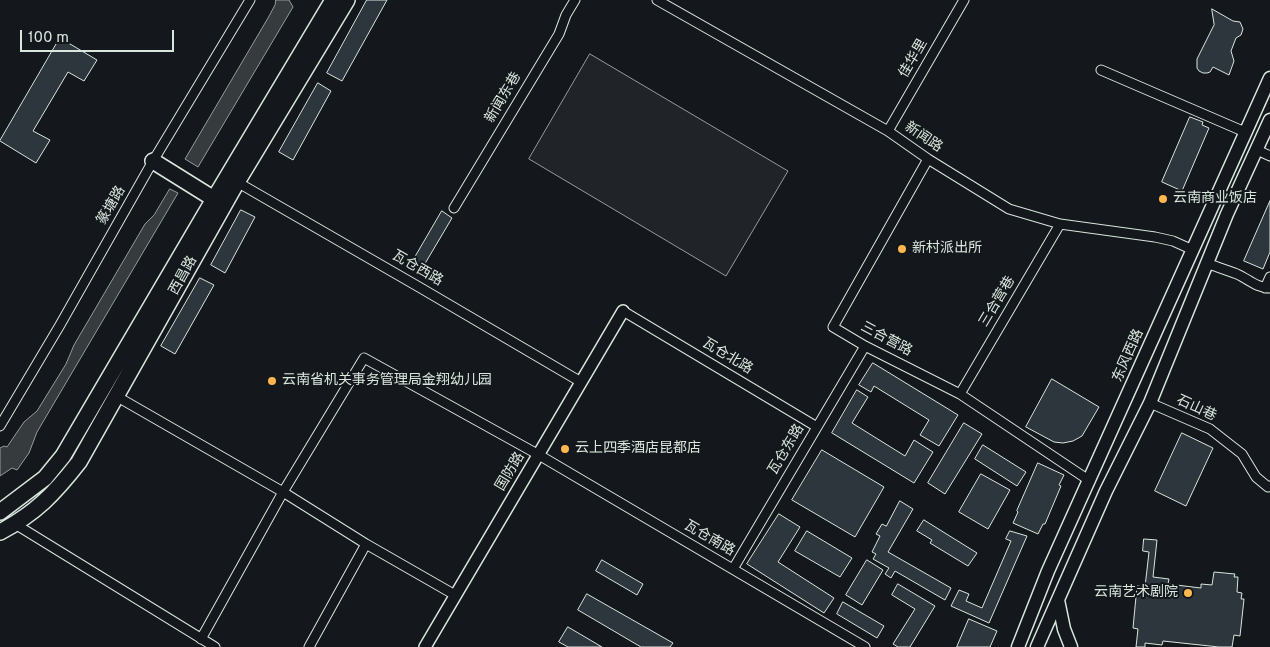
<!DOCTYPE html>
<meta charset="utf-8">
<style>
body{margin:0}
#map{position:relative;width:1270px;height:647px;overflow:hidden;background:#14181c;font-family:Overpass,sans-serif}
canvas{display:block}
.scale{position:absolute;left:20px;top:30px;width:154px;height:22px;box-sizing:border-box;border:2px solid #d8e6dc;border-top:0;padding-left:6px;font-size:15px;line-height:18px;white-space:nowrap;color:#d8e6dc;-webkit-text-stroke:4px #14181c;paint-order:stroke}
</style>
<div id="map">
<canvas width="1270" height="647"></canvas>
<div class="scale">100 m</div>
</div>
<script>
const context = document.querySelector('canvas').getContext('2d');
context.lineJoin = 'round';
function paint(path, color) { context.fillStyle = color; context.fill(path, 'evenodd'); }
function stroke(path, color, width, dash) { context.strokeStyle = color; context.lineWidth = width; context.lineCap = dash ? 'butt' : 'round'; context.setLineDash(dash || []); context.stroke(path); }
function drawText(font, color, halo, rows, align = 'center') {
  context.font = font + ' Overpass,"Noto Sans SC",sans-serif'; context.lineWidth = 4; context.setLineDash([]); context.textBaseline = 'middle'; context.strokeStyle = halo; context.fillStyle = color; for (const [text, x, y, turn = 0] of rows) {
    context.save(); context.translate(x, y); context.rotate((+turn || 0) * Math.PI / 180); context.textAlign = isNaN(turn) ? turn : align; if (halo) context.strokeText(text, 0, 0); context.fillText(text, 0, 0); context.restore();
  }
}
const green = new Path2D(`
 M590 54 788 171 726 276 529 159Z`);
paint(green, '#202428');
stroke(green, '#939e99', 1);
const water = new Path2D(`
 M276 0H289L293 7 198 167 185 159 268 18 275 5Z
 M170 189 178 193 37 432 29 453 17 470 12 468 0 476V448L4 446 7 447 24 422 37 411 66 364 74 345 145 224 154 215Z`);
paint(water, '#363b3e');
stroke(water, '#939e99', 1);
const building = new Path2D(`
 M367 0H387L342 81 327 73Z
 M1212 9 1233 21 1240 22 1243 29 1241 35 1236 38 1231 51 1234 61 1229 75 1213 67 1210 72 1207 73H1203L1199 71 1197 68V59L1214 25Z
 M60 38 97 60 84 81 68 72 33 131 50 140 36 163 0 141Z
 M318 83 331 91 293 160 279 152Z
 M1190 117 1203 122 1202 125 1209 128 1182 191 1162 182Z
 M1270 201V252L1263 269 1244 261Z
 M241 210 255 217 225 273 211 265Z
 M442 211 452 218 420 272 410 266Z
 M200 278 214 285 175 354 161 346Z
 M873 363 958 415 939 446 920 435 929 420 874 386 871 392 859 385Z
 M1052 379 1099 407 1082 436 1073 441 1063 443 1054 442 1026 427Z
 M857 390 868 397 852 423 905 456 914 440 933 452 914 483 832 433Z
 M964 423 982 434 945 494 928 483Z
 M1182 433 1213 448 1186 506 1155 491Z
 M983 445 1026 472 1017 486 975 459Z
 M822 450 884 487 855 537 792 500Z
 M1038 463 1064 475 1059 485 1061 486 1045 524H1043L1038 534 1013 523 1018 512 1017 511Z
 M981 474 1010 490 988 529 959 512Z
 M900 501 913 509 888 552 951 588 945 600 895 571 891 578 885 574 889 568 873 559 876 554 872 552 880 536 876 534 882 524 886 526Z
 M779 514 800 527 778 562 834 598 824 613 747 564Z
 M924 520 977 553 968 566 930 543 932 540 917 531Z
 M807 531 852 558 840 577 795 551Z
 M1010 531 1027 536 989 623 951 606 959 590 969 594 966 601 982 608 1011 541 1006 539Z
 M1144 539 1157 540 1153 577 1169 579 1168 584 1201 588V584L1212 585 1214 572 1235 574 1234 577H1238L1237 592 1242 593 1241 599H1244L1240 636 1234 635 1232 647H1219L1163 641 1162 645 1145 643V647H1136L1138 629 1133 628 1137 586 1145 587 1149 552 1143 551Z
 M602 560 643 584 637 595 596 571Z
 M867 560 883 570 862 605 846 595Z
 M898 584 935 606 910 647H898L893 644 915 609 892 595Z
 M587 594 673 643 670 647H641L578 610Z
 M843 602 884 626 877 638 837 614Z
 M969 619 997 631 990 647H957Z
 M568 627 602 647H568L559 642Z`);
paint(building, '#2c363c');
stroke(building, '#d8e6dc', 1);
const minor = new Path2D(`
 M657 0 888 131 928 159 1009 209 1060 224 1155 237 1173 241 1193 250
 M1101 70 1245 132
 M888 131 964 0
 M1257 150 1270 156
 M928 159 833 327 865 346 960 394 1090 481
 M237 182 419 287 581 382
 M454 208 559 34 566 15 575 0
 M1206 263C1217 267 1227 270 1237 274 1248 279 1257 288 1270 288
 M1265 288 1270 277
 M623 311 817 427
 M960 394 1060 224
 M116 396 283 492 366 544 455 595
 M1150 403 1210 429 1242 454 1256 477 1268 487 1270 486
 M0 426 60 325 153 161 250 0
 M15 524 215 647
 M733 569 865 346
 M201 639 283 492 364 358 539 455 865 647
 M309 647 366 544`);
const tertiary = new Path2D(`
 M425 647 623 311`);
const secondary = new Path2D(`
 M1058 600 1064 629 1071 647
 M1018 647 1048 571 1270 78
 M1037 647 1106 491 1150 403 1227 214 1270 120`);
const primary = new Path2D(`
 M153 161 214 199
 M0 512 45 478 63 456 214 199 333 0
 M0 532C36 513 54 494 79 462L237 182 347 0`);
stroke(minor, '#d8e6dc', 11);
stroke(tertiary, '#d8e6dc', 14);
stroke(secondary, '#d8e6dc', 15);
stroke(primary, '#d8e6dc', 18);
stroke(minor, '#14181c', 9);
stroke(tertiary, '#14181c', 11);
stroke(secondary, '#14181c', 12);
stroke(primary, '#14181c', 15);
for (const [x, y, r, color] of [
 [1163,199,5,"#ffb74d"],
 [902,249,5,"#ffb74d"],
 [272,381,5,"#ffb74d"],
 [565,449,5,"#ffb74d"],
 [1188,593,5,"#ffb74d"]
]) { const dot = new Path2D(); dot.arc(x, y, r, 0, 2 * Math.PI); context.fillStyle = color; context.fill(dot); stroke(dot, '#14181c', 2); }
drawText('14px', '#d8e6dc', '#14181c', [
 ["佳华里",914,59,-60],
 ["新闻东巷",504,98,-59],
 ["新闻路",923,138,34],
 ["篆塘路",112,206,-60],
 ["瓦仓西路",417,269,30],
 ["西昌路",184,276,-61],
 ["三合营巷",998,302,-59],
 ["三合营路",886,340,28],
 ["东风西路",1129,356,-66],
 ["瓦仓北路",727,357,31],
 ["石山巷",1196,409,25],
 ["瓦仓东路",787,450,-59],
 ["国防路",511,472,-59],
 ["瓦仓南路",709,539,30]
]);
drawText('14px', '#d8e6dc', '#14181c', [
 ["云南商业饭店",1173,199],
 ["新村派出所",912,249],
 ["云南省机关事务管理局金翔幼儿园",282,381],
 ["云上四季酒店昆都店",575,449],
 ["云南艺术剧院",1178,593,"right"]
], 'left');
</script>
